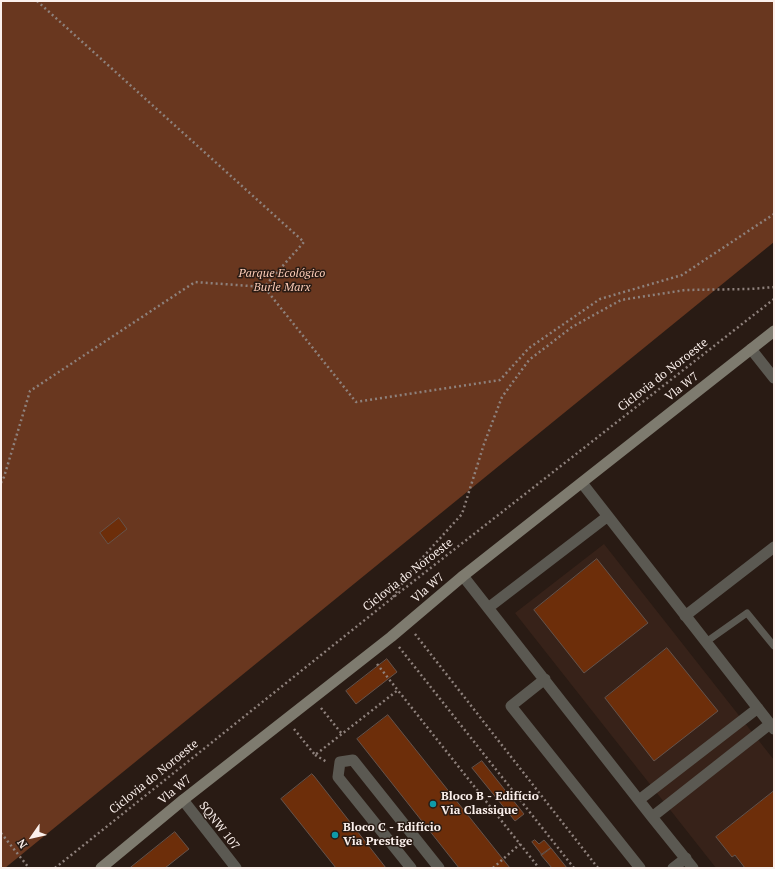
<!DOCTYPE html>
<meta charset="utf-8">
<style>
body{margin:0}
#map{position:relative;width:775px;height:869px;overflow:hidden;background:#291b14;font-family:"PT Serif",serif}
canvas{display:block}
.frame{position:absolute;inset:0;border:2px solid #fbf0ec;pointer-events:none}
.north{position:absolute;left:12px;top:817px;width:40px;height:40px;-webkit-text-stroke:3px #291b14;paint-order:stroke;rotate:236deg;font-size:11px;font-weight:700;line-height:16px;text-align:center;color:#fbf0ec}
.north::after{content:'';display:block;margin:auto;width:14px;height:18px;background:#fbf0ec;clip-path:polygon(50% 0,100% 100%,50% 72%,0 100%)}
</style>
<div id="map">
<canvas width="775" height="869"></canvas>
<div class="frame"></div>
<div class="north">N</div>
</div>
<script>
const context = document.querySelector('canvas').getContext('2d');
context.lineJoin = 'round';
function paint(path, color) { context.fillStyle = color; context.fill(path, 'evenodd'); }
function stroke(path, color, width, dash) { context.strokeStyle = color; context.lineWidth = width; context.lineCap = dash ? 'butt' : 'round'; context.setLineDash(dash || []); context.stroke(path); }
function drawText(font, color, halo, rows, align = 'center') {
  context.font = font + ' "PT Serif",serif'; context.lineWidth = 3; context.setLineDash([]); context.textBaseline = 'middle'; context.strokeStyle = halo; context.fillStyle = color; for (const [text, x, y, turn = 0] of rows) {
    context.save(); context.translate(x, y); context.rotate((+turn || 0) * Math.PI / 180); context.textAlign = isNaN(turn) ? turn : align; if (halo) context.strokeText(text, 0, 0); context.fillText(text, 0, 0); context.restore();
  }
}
paint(new Path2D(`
 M604 544 774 760V868H716L515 613Z`), '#372219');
paint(new Path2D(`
 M1 1H774V242L5 868H1Z`), '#69371f');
const building = new Path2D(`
 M119 518 127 529 108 544 100 533Z
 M597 559 648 623 584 673 534 610Z
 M667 648 718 711 654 761 605 698Z
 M387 659 397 672 356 704 346 691Z
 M388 715 510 868H459L357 739Z
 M482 761 524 814 515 821 472 768Z
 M312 774 314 776 386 868H336L281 799Z
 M774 791V868H745L735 855 732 857 716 837Z
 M175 832 189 849 165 868H130Z
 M535 840 539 844 544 840 551 848 542 855 532 842Z
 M551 848 567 868H552L541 855Z`);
paint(building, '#6d2e0a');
stroke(building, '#65534b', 1);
stroke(new Path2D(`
 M37 1 304 242 264 287
 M1 483 4 477 30 391 195 282 264 287 356 402 500 380 529 348 600 299 682 275 774 214
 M393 597 413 568 462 514 484 444 502 397 529 360 572 327 621 300 685 290 750 289 774 287
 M415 634 598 868
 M399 647 574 868
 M377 664 539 868
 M321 708 342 734
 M294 729 315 755 398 690
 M315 755 327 762
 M1 833 29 868
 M55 868 391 599 774 299
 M493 868 520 844`), '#8e817c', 2.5, [2, 3]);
stroke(new Path2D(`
 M706 642 747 613 774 646`), '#5b5952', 7);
stroke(new Path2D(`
 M751 349 774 378
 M582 483 774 729
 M463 576 652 817 693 868
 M488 608 608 516
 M685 616 774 547
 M545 679 511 706 640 868
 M183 800 236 868
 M639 800 758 708
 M652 817 770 724
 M411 868 338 777 340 762 353 760 439 868
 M673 868 686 858`), '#5b5952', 11);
stroke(new Path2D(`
 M101 868 183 800 391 637 463 576 774 331`), '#7e7b6f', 11);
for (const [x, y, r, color] of [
 [433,804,4,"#0f9aa8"],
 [335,835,4,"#0f9aa8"]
]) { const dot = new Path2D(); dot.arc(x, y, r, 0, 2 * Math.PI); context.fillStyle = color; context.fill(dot); stroke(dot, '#291b14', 1.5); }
drawText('italic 12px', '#fbcbb6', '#291b14', [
 ["Parque Ecológico",282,274],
 ["Burle Marx",282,288]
]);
drawText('12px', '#fbf0ec', '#291b14', [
 ["Ciclovia do Noroeste",663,375,-38],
 ["Vla W7",682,387,-38],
 ["Ciclovia do Noroeste",408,575,-38],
 ["Vla W7",428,588,-41],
 ["Ciclovia do Noroeste",154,777,-39],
 ["Vla W7",175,790,-39],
 ["SQNW 107",219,826,52]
]);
drawText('bold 12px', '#fbf0ec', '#291b14', [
 ["Bloco B - Edifício",441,797],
 ["Via Classique",441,811],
 ["Bloco C - Edifício",343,828],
 ["Via Prestige",343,842]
], 'left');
</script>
